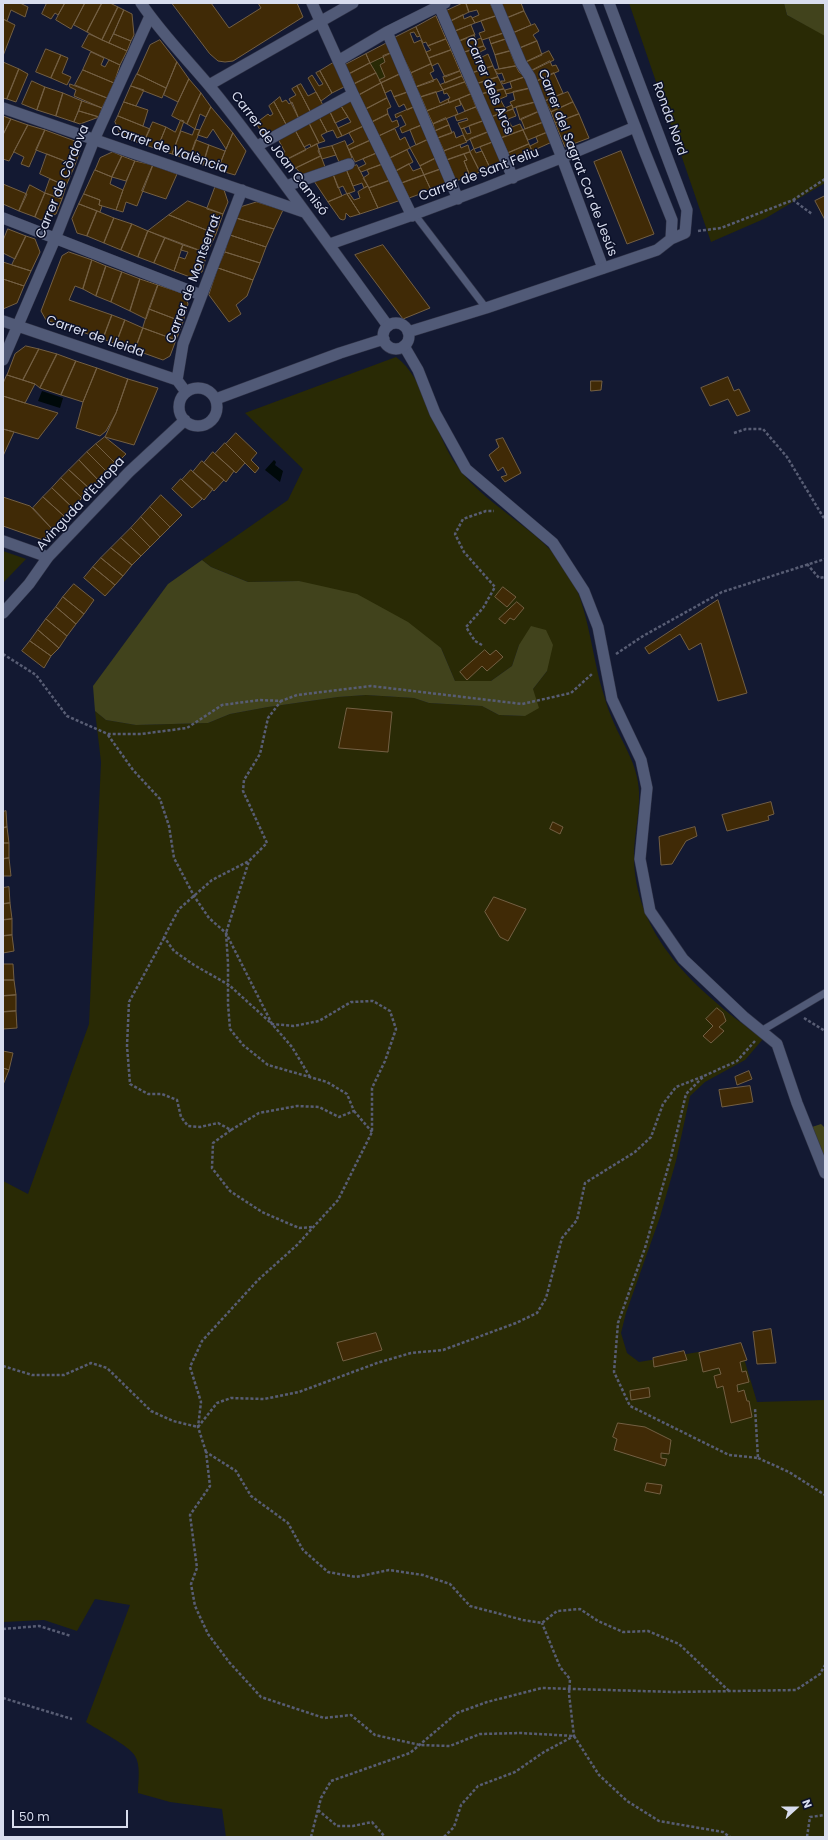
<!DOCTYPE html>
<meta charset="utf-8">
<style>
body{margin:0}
#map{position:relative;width:828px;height:1840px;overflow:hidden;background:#131932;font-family:Poppins,sans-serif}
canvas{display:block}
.frame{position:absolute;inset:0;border:4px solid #d8ddee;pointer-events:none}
.north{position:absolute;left:776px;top:1788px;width:40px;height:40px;-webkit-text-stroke:3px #0b1028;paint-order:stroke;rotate:69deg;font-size:11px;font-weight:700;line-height:16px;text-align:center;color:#d8ddee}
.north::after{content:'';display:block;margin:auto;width:14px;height:18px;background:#d8ddee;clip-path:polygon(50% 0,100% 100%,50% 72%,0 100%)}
.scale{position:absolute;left:12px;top:1810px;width:116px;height:18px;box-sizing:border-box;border:2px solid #d8ddee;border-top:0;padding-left:5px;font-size:12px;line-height:14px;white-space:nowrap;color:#d8ddee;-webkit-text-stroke:3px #0b1028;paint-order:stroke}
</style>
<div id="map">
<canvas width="828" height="1840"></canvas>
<div class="frame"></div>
<div class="north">N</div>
<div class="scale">50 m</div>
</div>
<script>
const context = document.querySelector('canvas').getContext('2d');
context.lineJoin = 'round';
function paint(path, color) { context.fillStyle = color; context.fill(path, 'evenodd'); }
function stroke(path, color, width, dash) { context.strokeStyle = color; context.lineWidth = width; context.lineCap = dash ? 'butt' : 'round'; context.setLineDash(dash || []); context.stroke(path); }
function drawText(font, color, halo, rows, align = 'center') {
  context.font = font + ' Poppins,sans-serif'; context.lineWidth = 3; context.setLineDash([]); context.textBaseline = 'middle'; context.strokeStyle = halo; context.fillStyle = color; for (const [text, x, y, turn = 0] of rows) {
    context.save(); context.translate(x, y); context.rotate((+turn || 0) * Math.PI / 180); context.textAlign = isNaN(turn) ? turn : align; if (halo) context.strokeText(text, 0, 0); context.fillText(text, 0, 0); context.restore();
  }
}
paint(new Path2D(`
 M629 3H784L787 15 823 34 825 36V183L766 218 711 242Z
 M383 56 385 62 380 65 385 77 379 80 370 63Z
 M396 357C425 377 435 436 457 466 489 511 551 533 574 583 589 616 592 654 602 689 605 698 607 707 611 716 621 742 638 763 639 792 640 815 633 838 634 861 637 942 703 995 763 1039L745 1060 705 1082 690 1096 676 1161 660 1217 626 1313 621 1333 627 1353 639 1362 740 1345 757 1402 825 1400V1837H226L222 1809 170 1802 138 1793C138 1782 141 1765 135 1756 130 1746 96 1729 86 1722L130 1605 95 1599 77 1631 44 1620 3 1622V1181L28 1194 89 1024 101 762 95 711 106 720 136 725 208 723 230 714 268 707 338 697 366 695 414 698 429 703 482 706 499 715 525 716 533 689 547 671 519 645 512 666 491 681H455L441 648 299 581 248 582 211 567 202 560 288 500 303 469 245 413Z
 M3 551 26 559 3 583Z`), '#292a05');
paint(new Path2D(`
 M784 3H825V36L787 15Z
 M202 560 211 567 248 582 299 581 357 594 408 622 441 648 455 681H491L512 666 519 645 531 626 546 630 553 645 547 671 533 689 539 708 525 716 499 715 482 706 429 703 414 698 366 695 338 697 268 707 230 714 208 723 136 725 106 720 95 711 93 686 168 584Z
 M821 1124 825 1128V1161L812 1127Z`), '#41431c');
paint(new Path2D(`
 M42 391 63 398 60 408 38 401Z
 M274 460 276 462 275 465 283 471 280 482 265 470Z`), '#00090a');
const building = new Path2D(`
 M3 3H20L28 7 25 17 11 10 7 21 3 19Z
 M47 3H65L58 15 55 13 51 19 42 14Z
 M65 3H85L71 29 56 20Z
 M85 3H102L87 32 74 25Z
 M102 3H110L118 7 102 40 87 32Z
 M172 3H211L229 28 261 8 258 3H297L303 17 233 61 225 62 218 61 210 54Z
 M463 3H466L469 12 449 22 444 12Z
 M466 3H490L496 16 475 23 472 18 479 15 477 10 469 12Z
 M501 3H521L524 11 507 18Z
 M118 7 124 10 109 43 102 40Z
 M124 10 132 14 134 35 131 41 114 34Z
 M524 11 531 25 513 33 507 18Z
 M463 15 464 19 471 16 475 23 453 32 449 22Z
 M436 16 446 39 428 46 426 42 423 43 416 27Z
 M496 16 504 33 482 40 479 33 485 31 481 21Z
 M3 19 15 25 3 56Z
 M535 24 539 31 533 35 537 41 520 48 513 33Z
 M471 25 475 35 457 42 453 32Z
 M416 27 420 36 417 37 414 32 410 33 414 43 421 40 431 64 411 73 394 38Z
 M504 33 506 39 491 44 489 38Z
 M89 34 127 51 120 65 82 47Z
 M114 34 131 41 127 51 109 43Z
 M474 35 476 40 481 38 484 46 462 53 457 42Z
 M446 39 451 50 429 58 426 52 431 50 428 46Z
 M506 39 510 51 495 55 491 44Z
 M160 40 177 62 166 88 137 74 150 45Z
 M537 41 542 55 526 62 520 48Z
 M387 43 391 53 370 63 366 54Z
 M484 46 486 49 480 52 482 57 488 54 493 66 472 73 462 53Z
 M46 49 61 55 51 78 36 72Z
 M451 50 460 71 445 77 438 63 432 66 429 58Z
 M510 51 516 66 499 69 495 55Z
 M549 51 554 60 531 71 526 62Z
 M91 52 104 58 101 65 105 67 109 60 120 65 114 83 83 70Z
 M391 53 400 74 381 83 379 80 385 77 380 65 385 62 383 56Z
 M366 54 370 63 349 74 345 65Z
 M61 55 68 58 62 73 71 77 67 85 51 78Z
 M550 61 552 66 556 65 559 71 537 81 531 71Z
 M3 62 19 69 7 99 3 98Z
 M177 62 189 79 178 102 164 95Z
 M333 63 346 86 332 93 320 71Z
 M370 63 376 73 354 84 349 74Z
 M431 64 434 71 430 73 434 81 416 87 411 73Z
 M493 66 498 77 476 84 472 73Z
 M516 66 519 72 525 77 503 84 501 81H505L502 73 498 74 495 70Z
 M19 69 28 74 16 102 7 99Z
 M83 70 114 83 107 98 75 85Z
 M320 71 332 93 321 101 308 78 312 75 319 86 323 84 316 73Z
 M460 71 462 76 445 83 443 77Z
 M376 73 381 83 359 95 354 84Z
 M554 73 563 93 545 101 537 81Z
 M137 74 166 88 162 98 131 86Z
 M400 74 408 92 394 97 391 90 385 93 381 83Z
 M462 76 465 82 443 90 440 85Z
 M498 77 504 89 481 94 476 84Z
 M525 77 531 88 506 94 505 90 512 88 510 82Z
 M189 79 201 93 187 124 172 116Z
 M437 79 443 90 421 97 416 87Z
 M32 81 45 87 37 110 22 104Z
 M465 82 471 94 449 103 448 99 450 98 447 93 444 94 443 90Z
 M381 83 387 98 366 109 359 95Z
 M70 84 107 98 102 108 74 96 76 90 70 87Z
 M301 84 308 96 316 92 324 107 311 113 297 86Z
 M131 86 144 90 136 106 124 102Z
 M297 86 311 113 299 119 289 99 296 95 292 89Z
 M45 87 63 93 56 116 37 110Z
 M531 88 536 102 513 108 510 102 515 100 513 92Z
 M504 89 507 96 500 99 505 108 512 105 513 109 491 117 481 94Z
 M408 92 414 107 407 110 404 104 399 107 394 97Z
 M436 92 440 103 448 99 449 102 427 111 421 97Z
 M568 92 573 102 551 112 545 101Z
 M63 93 82 101 74 122 56 116Z
 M201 93 211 107 206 117 200 114 195 129 187 124Z
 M471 94 476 107 465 111 459 99Z
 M280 97 282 102 286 100 289 104 292 102 299 119 287 126 274 102Z
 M387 98 391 107 387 109 388 114 372 122 366 109Z
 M459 99 461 105 455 107 458 114 433 124 427 111Z
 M82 101 102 108 99 117 79 111Z
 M351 101 364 126 342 136 338 128 351 122 341 106Z
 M124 102 148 110 143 126 118 116Z
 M274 102 287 126 264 137 256 123 268 114 270 116 273 114 269 106Z
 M536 102 540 111 520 120 516 107Z
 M573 102 579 114 555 123 551 112Z
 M341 106 348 117 335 123 330 112Z
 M211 107 233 133 226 149 213 129 207 138 198 135Z
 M414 107 422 125 402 133 400 128 406 125 401 115 396 118 395 115Z
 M476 107 483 121 461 129 458 123 468 120 467 118 457 121 455 116Z
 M513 109 516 116 508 119 512 127 520 124 523 130 501 138 491 117Z
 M79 111 99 117 80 124 74 122Z
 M540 111 544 122 525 129 521 119Z
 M330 112 342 136 337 138 333 130 327 132 319 117Z
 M388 114 392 122 397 120 399 126 379 136 372 122Z
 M579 114 589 138 565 147 555 123Z
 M3 116 11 119 3 135Z
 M118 116 150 129 143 144 121 137 115 122Z
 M319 117 327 132 321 135 325 141 319 143 309 123Z
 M446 118 449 125 435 131 433 124Z
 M11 119 28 125 9 161 3 159V135Z
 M181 120 184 121 172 154 157 149 166 127 175 132Z
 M483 121 488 132 466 141 461 129 464 128 467 134 471 133 469 126Z
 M153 122 166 127 157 149 143 144Z
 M544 122 548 132 528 140 523 130Z
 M309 123 319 143 311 147 310 144 304 147 295 130Z
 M28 125 45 130 29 167 21 164 24 157 14 152Z
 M422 125 429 139 416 145 410 130Z
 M449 125 452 133 438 138 435 131Z
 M364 126 371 140 349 150 347 146 354 142 349 133Z
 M195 129 200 130 189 160 172 154 181 131 192 135Z
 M395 129 400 140 405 137 410 148 390 158 379 136Z
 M45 130 75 141 80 151 75 165 36 150Z
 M295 130 306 150 286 160 280 155 285 152 278 139Z
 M523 130 529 144 508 153 501 138Z
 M454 132 456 138 463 135 467 142 444 151 438 138Z
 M488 132 493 142 474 149 470 139Z
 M548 132 552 142 532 151 530 146 538 142 536 137Z
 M233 133 246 151 235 175 218 170Z
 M429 139 436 158 420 166 410 148Z
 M196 140 209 145 203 165 189 160Z
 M371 140 377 153 355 162 349 150Z
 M345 141 352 158 339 162 332 146Z
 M493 142 503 163 490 168 480 147Z
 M317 144 321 156 294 169 286 160Z
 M529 144 532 151 511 160 508 153Z
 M209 145 225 151 218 170 203 165Z
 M460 145 461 148 468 145 470 152 447 160 444 151Z
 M332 146 336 155 322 159 318 151 319 149Z
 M474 149 476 153 482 151 490 168 480 172 470 152Z
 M407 150 413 162 396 171 390 158Z
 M621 151 654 234 627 244 594 162Z
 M113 152 122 156 112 177 95 170 100 158Z
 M470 152 480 172 470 176 464 161 467 160 464 154Z
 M377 153 383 164 361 172 358 168 366 164 363 159Z
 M47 154 75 165 66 186 40 174Z
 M464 154 467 160 464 161 470 176 456 181 447 160Z
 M122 156 135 161 126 181 112 177Z
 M321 156 325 167 302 175 296 168Z
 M436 158 441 169 424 175 420 166Z
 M135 161 153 165 137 206 126 202 123 212 116 210 123 190Z
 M383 164 391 180 369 188 363 178 369 174 367 170Z
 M409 164 413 171 421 168 424 175 402 183 396 171Z
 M153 165 177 174 166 199 142 191Z
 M357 165 368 186 364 188 362 183 353 186 346 169Z
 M346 169 355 191 347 194 343 186 338 188 333 174Z
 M441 169 448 185 431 190 424 175Z
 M95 170 112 177 110 184 123 190 116 210 99 205 100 200 84 194Z
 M333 174 342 196 328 202 314 181Z
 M424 175 431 190 409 198 402 183Z
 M50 179 66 186 62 199 45 193Z
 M391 180 401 200 378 208 369 188Z
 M3 184 27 194 19 211 3 204Z
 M30 185 45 193 35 217 19 211Z
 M216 185 223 187 228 202 223 214 207 209Z
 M368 186 378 208 360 214 347 194 349 193 354 200 360 198 358 192Z
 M45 193 62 199 56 214 41 220 35 217Z
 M84 194 100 200 99 205 102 206 100 212 79 204Z
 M347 194 360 214 350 217 346 213 345 219 343 220 340 219 328 202Z
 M825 196V220L815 201Z
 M188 201 223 214 216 234 169 215Z
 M257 202 283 210 274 229 236 218 241 207Z
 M79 204 97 211 87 236 77 233 72 219Z
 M97 211 114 218 104 243 87 236Z
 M169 215 216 234 207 253 148 231Z
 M114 218 132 224 121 250 104 243Z
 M236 218 274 229 266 247 230 235Z
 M132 224 148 231 138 257 121 250Z
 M8 229 26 236 15 259 3 253V241Z
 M148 231 165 238 154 263 138 257Z
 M230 235 266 247 260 263 225 252Z
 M26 236 35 239 40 252 31 271 12 265Z
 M165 238 183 245 174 271 154 263Z
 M183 245 207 253 202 272 190 277 174 271 179 257 185 259 188 252 181 250Z
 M383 245 430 308 403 319 355 255Z
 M69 252 92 260 83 289 75 286 69 300 112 315 103 339 46 320 41 311 62 256Z
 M225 252 260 263 253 280 218 268Z
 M92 260 106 266 96 296 83 289Z
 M3 262 31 271 24 286 3 279Z
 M106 266 122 272 111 302 96 296Z
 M218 268 253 280 247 296 236 305 241 314 229 322 209 295Z
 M122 272 140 279 130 311 111 302Z
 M3 279 24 286 17 303 3 309Z
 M140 279 158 285 146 319 130 311Z
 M158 285 185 294 188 304 183 322 149 309Z
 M149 309 183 322 176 340 143 328Z
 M112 315 125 320 116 344 103 339Z
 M125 320 143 328 135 350 116 344Z
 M143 328 176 340 170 356 163 360 135 350Z
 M26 346 39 349 23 380 7 375 15 354Z
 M39 349 57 354 40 388 35 384 23 380Z
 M57 354 76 361 61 395 40 388Z
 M76 361 97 368 83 402 61 395Z
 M97 368 128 379 116 413 106 431 100 436 76 428 83 402Z
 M7 375 35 384 25 403 3 396V384Z
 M728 377 734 391 739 389 750 411 737 416 728 399 710 406 701 388Z
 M128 379 158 388 134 445 105 437 116 413Z
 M591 381H602L601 390 591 391Z
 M3 396 25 403 58 413 38 439 14 432 3 429Z
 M3 429 14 432 3 456Z
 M236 433 257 453 251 460 259 468 255 473 226 444Z
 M105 437 126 454 116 464 96 444Z
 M503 438 521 473 505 482 501 477 507 475 503 467 498 471 489 455 499 447 496 440Z
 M225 443 245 463 236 473 215 454Z
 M96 444 116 464 108 473 87 452Z
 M87 452 108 473 99 481 79 460Z
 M213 452 234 471 226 482 204 463Z
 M79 460 99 481 90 489 69 470Z
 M202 461 224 480 214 491 193 472Z
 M69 470 90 489 82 498 61 478Z
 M191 470 213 489 204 500 182 480Z
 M61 478 82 498 73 508 52 488Z
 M181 479 202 499 192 508 172 489Z
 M52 488 73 508 64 516 43 497Z
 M161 495 182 515 170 527 150 507Z
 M3 497 30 506 53 530 43 540 3 526Z
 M43 497 64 516 53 530 33 508Z
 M150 507 170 527 160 537 141 517Z
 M141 517 160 537 150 547 131 528Z
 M131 528 150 547 141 556 121 538Z
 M121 538 141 556 132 565 111 548Z
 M111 548 132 565 123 576 101 558Z
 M101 558 123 576 115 585 93 567Z
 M93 567 115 585 105 596 84 578Z
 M74 584 94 600 84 614 63 597Z
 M503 587 516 597 507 607 495 597Z
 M63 597 84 614 76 624 56 607Z
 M718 600 747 693 718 701 701 643 689 650 680 634 649 654 645 648Z
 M517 602 524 608 514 620 510 618 505 624 499 619Z
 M56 607 76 624 67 636 46 619Z
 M46 619 67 636 59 648 38 630Z
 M38 630 59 648 51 656 30 641Z
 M30 641 51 656 44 668 22 651Z
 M485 650 490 655 496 650 503 657 487 671 482 666 467 680 460 672Z
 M347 708 392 712 388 752 339 748Z
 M771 802 774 814 768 816 769 820 727 831 722 815Z
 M6 811 7 827 3 828V812Z
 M553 822 563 827 560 834 550 829Z
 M7 827 9 843H3V828Z
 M695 827 697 836 686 841 672 864 661 865 659 837Z
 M3 843H9V858L3 859Z
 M9 858 11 876H3V859Z
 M9 887 10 903 3 904V888Z
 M494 897 526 909 508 941 500 937 485 912Z
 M10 903 12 919 3 920V904Z
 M12 919V935L3 936V920Z
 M12 935 14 951 3 953V936Z
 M3 964H13L14 980H3Z
 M3 980H14L16 995 3 996Z
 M16 995V1011L3 1012V996Z
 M717 1008 723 1013 726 1021 719 1027 724 1031 711 1043 703 1036 713 1026 706 1019Z
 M16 1011 17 1028 3 1029V1012Z
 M3 1051 13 1053 9 1070 3 1068Z
 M3 1068 9 1070 3 1085Z
 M749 1071 752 1079 737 1085 735 1077Z
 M750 1086 753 1102 722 1107 719 1090Z
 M771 1329 776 1363 757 1364 753 1332Z
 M376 1333 382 1350 343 1361 337 1343Z
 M741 1343 747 1360 740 1362 742 1372 746 1371 749 1382 737 1385 738 1392 744 1390 747 1401H749L752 1417 731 1423 723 1386 717 1388 714 1376 721 1374 719 1368 703 1372 699 1353Z
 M684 1351 687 1360 654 1367 653 1358Z
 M649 1388 650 1397 631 1400 630 1391Z
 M618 1423 645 1427 671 1440 669 1454 661 1453V1458L667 1459 665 1466 614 1450 617 1439 613 1437Z
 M647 1483 662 1485 660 1494 645 1491Z`);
paint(building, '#402a06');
stroke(building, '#735f43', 1);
const service = new Path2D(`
 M415 215 486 308
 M761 1031 825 993`);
const minor = new Path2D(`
 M141 3C165 39 198 70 224 104 281 177 334 252 388 326
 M312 3 353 94 412 216
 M496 3 521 63 530 77 562 158 603 268
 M439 6 513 178
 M387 32 458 199
 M338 61 387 32 445 3
 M209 85 353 3
 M3 108 304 212
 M257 146 353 94
 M286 186 349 164
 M3 218 201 295
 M330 244C433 209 535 170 635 127
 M3 321 177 380
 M404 346 418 370 435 413 466 469 553 543 584 591 598 627 612 699 641 760 647 788 640 859 650 911 683 959 744 1017 777 1044 797 1103 825 1173
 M3 360 55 239 94 140 150 16
 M177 380 183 344 242 190
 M177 380 186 392
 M3 541 48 557`);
const tertiary = new Path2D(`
 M588 3 644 150 672 220 671 239
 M383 336a13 13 0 1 1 26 0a13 13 0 1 1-26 0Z
 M408 332 486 308 657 250 671 239 685 233 687 210 609 3
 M179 407a19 19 0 1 1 38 0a19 19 0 1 1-38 0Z
 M216 399 340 353 384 339
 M3 613 29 584 48 557 129 472 185 420`);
stroke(service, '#313448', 8);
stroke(minor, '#313448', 12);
stroke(tertiary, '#313448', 12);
stroke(new Path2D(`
 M793 200 825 179
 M698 231 721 228 793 200 812 214
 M734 433 746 429H763L787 457 825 520
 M807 564 819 578 825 577
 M482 645 475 641 466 627 483 608 495 587 464 552 455 534 463 519 486 511H494
 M3 654 36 675 67 716 108 734H141L187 728 222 705 260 700 281 701 297 695 371 686 522 704 571 693 593 673
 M616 654 643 636 722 592 825 559
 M108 735 133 770 160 799 169 826 174 858 194 896 209 918 226 933 272 1024 292 1047 310 1077
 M164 938 129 1002 127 1046 130 1084 148 1094H162L177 1100 181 1117 188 1126 200 1127 218 1123 231 1130 259 1113 297 1106 319 1107 339 1117 354 1111 347 1094 327 1082 268 1065 243 1045 230 1029 228 1004V963L226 933 249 861
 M804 1018 825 1031
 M755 1041 737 1061 704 1076 686 1094 671 1157 645 1248 618 1323 614 1372 630 1406 729 1455 758 1458 755 1408
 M354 1111 372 1132
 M231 1130 213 1143 212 1168 230 1191 262 1212 299 1228 313 1227
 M3 1366 32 1375H64L91 1363 107 1368 151 1411 173 1421 198 1427 217 1403 231 1398 264 1399 299 1392 377 1363 411 1353 443 1350 516 1323 537 1313 546 1298 562 1238 577 1220 585 1183 635 1152 651 1137 663 1104 676 1087 704 1076
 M206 1452 198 1427 201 1402 190 1367 202 1341 258 1280 297 1245 338 1200 372 1132V1088L385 1061 396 1029 390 1011 373 1001 351 1002 319 1021 294 1026 272 1024 229 985 194 965 174 951 164 937 179 909 212 880 249 861 267 843 243 791 244 780 260 754 268 718 281 701
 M758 1458 789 1472 825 1495
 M3 1629 39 1626 71 1636
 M729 1691 679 1644 648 1631 623 1632 598 1621 580 1609 557 1611 542 1623 523 1620 470 1606 450 1584 423 1575 389 1570 356 1577 328 1572 303 1550 288 1523 251 1496 236 1471 206 1452 210 1486 190 1515 197 1568 191 1584 195 1606 208 1634 229 1662 261 1697 324 1718 351 1715 375 1735 420 1745 450 1746 480 1734 520 1733 574 1736 599 1775 627 1801 659 1821 723 1832 730 1837
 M3 1698 72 1719
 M318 1810 337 1826H353L372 1822 385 1837
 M311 1837 321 1798 331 1781 410 1753 457 1713 487 1702 542 1688 674 1692 796 1690 820 1674 825 1665
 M444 1837 454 1827 461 1805 478 1786 515 1772 544 1752 574 1736 569 1694 570 1679 560 1667 542 1623
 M807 1837 810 1817 825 1815`), '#585d74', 2.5, [3, 2]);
stroke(service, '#515a77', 7);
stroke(minor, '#515a77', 11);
stroke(tertiary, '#515a77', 11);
drawText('13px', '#d8ddee', '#0b1028', [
 ["Carrer dels Arcs",489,86,67],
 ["Ronda Nord",669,119,70],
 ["Carrer de València",169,150,19],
 ["Carrer de Joan Camisó",279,154,53],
 ["Carrer del Sagrat Cor de Jesús",577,163,69],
 ["Carrer de Sant Feliu",479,175,-21],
 ["Carrer de Còrdova",63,182,-68],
 ["Carrer de Montserrat",194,279,-70],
 ["Carrer de Lleida",95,337,19],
 ["Avinguda d'Europa",81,504,-47]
]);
</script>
